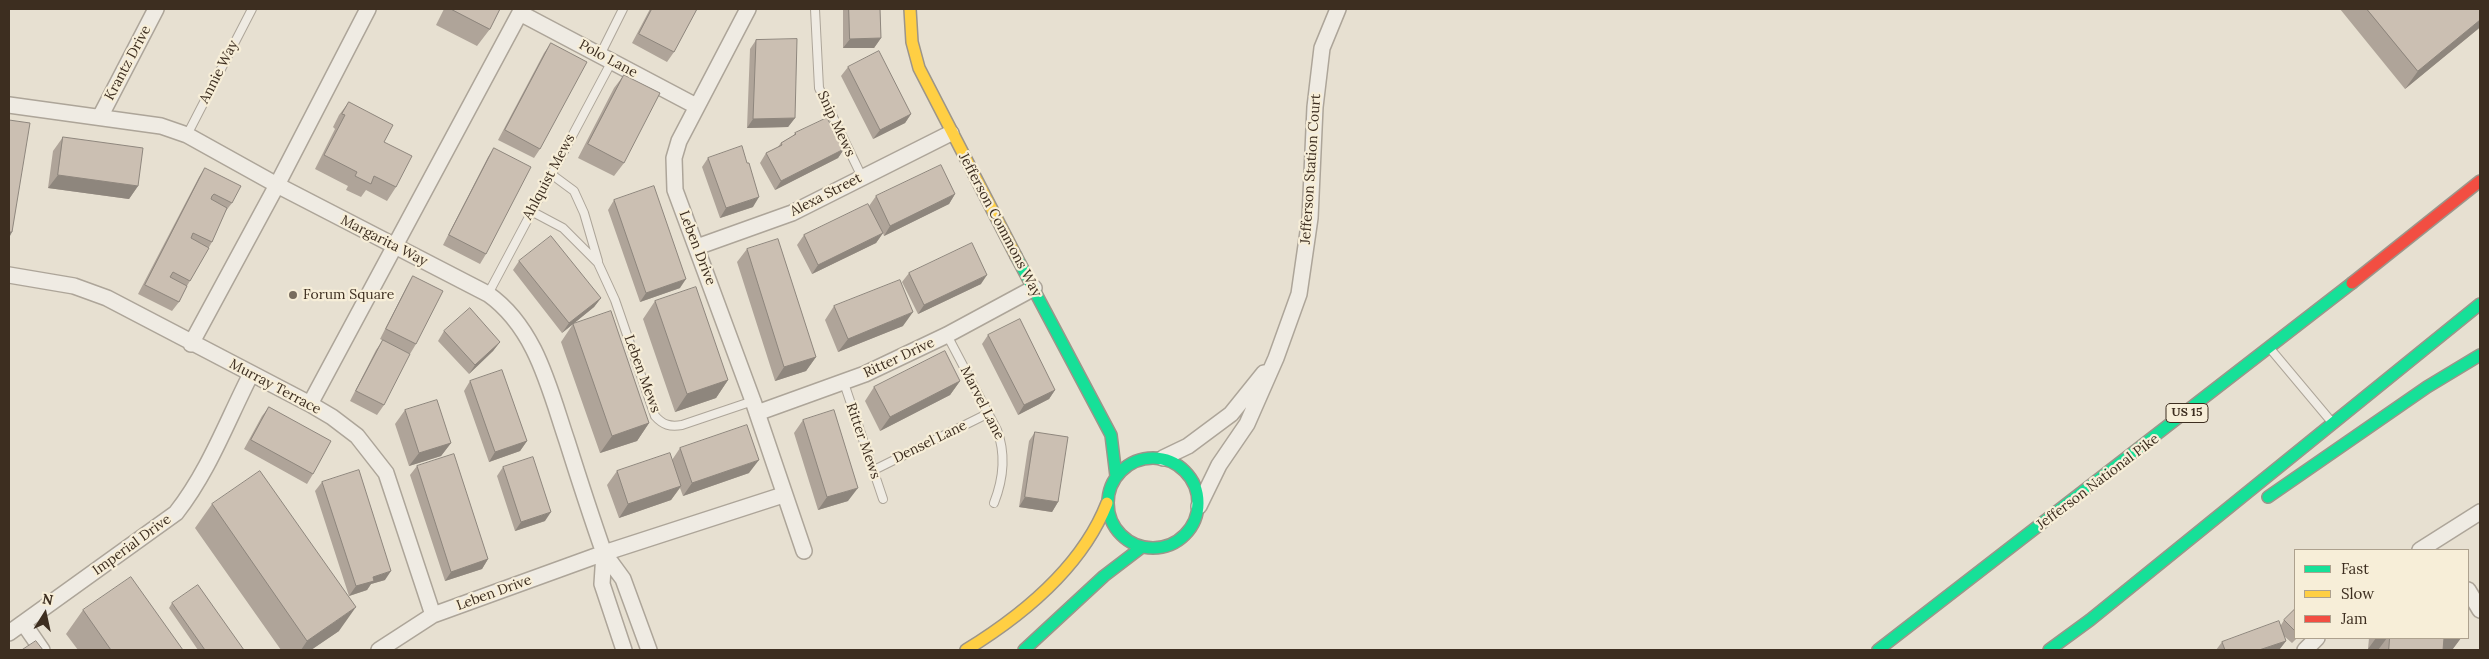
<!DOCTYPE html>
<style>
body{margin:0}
#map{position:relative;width:2489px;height:659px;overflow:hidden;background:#e7e0d1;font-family:Lora,serif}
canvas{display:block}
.frame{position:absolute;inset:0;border:10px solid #3d2e20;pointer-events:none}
.legend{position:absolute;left:2294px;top:549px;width:175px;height:90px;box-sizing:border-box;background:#f7eed8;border:1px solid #ada18e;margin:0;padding:6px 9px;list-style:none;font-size:15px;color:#3d2e20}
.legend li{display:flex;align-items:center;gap:10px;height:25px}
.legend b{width:25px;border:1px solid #ada18e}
.north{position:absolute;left:20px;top:589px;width:50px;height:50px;-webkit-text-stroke:4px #f7eed8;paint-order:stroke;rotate:10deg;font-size:14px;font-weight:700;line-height:20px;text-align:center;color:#3d2e20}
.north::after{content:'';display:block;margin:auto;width:18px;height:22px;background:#3d2e20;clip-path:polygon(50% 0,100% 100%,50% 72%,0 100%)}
</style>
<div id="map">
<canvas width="2489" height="659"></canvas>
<div class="frame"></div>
<ul class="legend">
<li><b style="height:6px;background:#16e098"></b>Fast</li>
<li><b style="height:6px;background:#ffcf43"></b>Slow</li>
<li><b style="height:6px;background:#f24e42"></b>Jam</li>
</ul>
<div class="north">N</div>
</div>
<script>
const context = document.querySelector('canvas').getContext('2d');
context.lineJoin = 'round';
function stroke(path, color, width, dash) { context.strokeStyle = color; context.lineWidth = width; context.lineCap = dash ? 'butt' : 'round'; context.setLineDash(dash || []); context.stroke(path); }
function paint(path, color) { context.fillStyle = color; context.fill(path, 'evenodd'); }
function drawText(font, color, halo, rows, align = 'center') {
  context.font = font + ' Lora,serif'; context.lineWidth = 4.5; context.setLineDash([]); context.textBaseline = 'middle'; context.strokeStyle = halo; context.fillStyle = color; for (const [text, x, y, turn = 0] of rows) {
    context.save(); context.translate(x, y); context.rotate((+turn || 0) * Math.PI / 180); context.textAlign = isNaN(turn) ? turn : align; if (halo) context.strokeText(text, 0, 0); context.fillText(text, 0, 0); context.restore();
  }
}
const lane = new Path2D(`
 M815 9 819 88 862 177
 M600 55 623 9
 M187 135 252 9
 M551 174 574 191 584 213 598 261
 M531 211 563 228 598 263 615 300 655 416C663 425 670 427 682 425L753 401
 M488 294 612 61
 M947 335 997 430C1006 454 1003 480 994 503
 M2273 352 2330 420
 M844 383 883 499
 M874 470 987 414`);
const street = new Path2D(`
 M748 9 679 141 674 158 675 190 753 401 804 551
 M520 13 696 106
 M9 105 161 126 187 135 277 185 488 294C536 328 549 388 567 441 579 479 591 516 604 553L623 579 649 650
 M100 117 156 9
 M697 247 792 213 951 133
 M9 275 74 286 107 298 310 404 332 417 357 436 386 473 433 615
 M191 344 277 185 368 9
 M310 404 522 9
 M757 413 865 374 947 335 1034 288
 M1163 458 1188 446 1231 414 1264 373
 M1199 506 1219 465 1247 424 1276 358 1299 294 1310 218 1315 107 1322 48 1338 9
 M2420 550 2480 512
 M604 553 602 584 624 650
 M2468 590 2480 610
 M24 624 42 650
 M9 633 176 513C209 471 227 421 251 374
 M379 650 433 615 604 553 783 495
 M2305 650 2317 638`);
const fast = new Path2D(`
 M1016 256 1111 435 1116 476
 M1108 503a45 45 0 1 1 90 0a45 45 0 1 1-90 0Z
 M2268 497 2427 387 2480 355
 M1024 650 1104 576 1142 547
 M1878 650 2352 283
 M2049 650 2090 620 2480 304`);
const slow = new Path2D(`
 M910 9 912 42 919 68 1016 256
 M966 650C1023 615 1082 567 1107 503`);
const jam = new Path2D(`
 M2352 283 2480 181`);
stroke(lane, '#ada599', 10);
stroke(street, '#ada599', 18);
stroke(fast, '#9c958a', 14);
stroke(slow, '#9c958a', 14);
stroke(jam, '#9c958a', 14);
stroke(lane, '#efebe3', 8);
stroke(street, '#efebe3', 15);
stroke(fast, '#16e098', 11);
stroke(slow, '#ffcf43', 11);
stroke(jam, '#f24e42', 11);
paint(new Path2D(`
 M444 9H500L490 29 477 46 436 25Z
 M650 9H697L674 52 667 62 632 43Z
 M843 9H880L881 38 874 48H843Z
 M2340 9H2480V27L2478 29 2405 89Z
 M756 40 795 118 788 127 747 128 750 49Z
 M551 43 540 149 534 158 498 140 544 53Z
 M848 67 911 114 905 123 873 139 841 76Z
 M624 75V163L614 176 578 158 614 88Z
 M349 102 384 142 396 187 387 201 366 190 361 197 346 190 348 186 315 169 335 129 333 127 339 115Z
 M795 133 844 149 838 158 775 190 760 163 766 153 777 148 781 143 793 136Z
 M63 137 138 186 129 199 48 188 53 151Z
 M494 148 486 254 480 264 443 245 488 157Z
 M708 158 753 207 720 218 702 167Z
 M205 168 232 203 225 212 212 242 187 286 179 302 172 311 138 294 199 177Z
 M955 194 949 204 884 236 883 233 876 243 812 274 797 245 804 235 869 206 876 196Z
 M614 200 680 288 640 302 608 210Z
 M747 249 816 357 806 371 775 381 737 262Z
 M519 261 601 298 594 307 562 333 513 270Z
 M909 273 981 284 918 314 902 282Z
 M413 276 416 344 410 354 380 339 407 286Z
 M655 301 728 380 716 398 675 412 643 319Z
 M834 306 903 326 838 352 825 320Z
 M573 324 649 423 637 441 600 453 561 342Z
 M444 331 500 342 493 351 469 374 438 341Z
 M988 335 1055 390 1049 399 1018 415 982 344Z
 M383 340 384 405 377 415 350 401 376 350Z
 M470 381 527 441 520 451 489 462 464 391Z
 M960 381 950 395 880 431 865 401 874 387Z
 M269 407 313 474 307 484 244 449 262 416Z
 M405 410 451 443 441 456 409 466 395 424Z
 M803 420 848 501 818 510 794 433Z
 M1035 432 1058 502 1052 512 1019 507 1029 441Z
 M680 448 749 473 683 496 680 488 671 500 619 518 607 485 617 471 672 460Z
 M417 466 488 559 482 569 445 581 410 475Z
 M503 467 545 521 515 531 497 476Z
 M322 482 385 580 371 584 367 590 349 596 315 491Z
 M212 504 339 631 311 650H281L195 528Z
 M172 603 244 650H198L169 608Z
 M2295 609V638H2297L2292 643 2284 636 2286 641 2279 650H2216L2222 642 2281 625 2284 620Z
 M83 610 183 650H78L66 634Z
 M2369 638H2461L2452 650H2378L2368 649Z`), '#afa499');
paint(new Path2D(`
 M2480 20V27L2478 29 2405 89 2418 71Z
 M881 38 874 48H843L850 39Z
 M911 114 905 123 873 139 880 130Z
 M795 118 788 127 747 128 753 119Z
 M844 149 838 158 775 190 781 181Z
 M58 175 138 186 129 199 48 188Z
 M955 194 949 204 884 236 890 226Z
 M759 197 753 207 720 218 726 208Z
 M9 232H12L9 238Z
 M883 233 876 243 812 274 818 265Z
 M987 275 981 284 918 314 924 305Z
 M686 279 680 288 640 302 646 293Z
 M601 298 594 307 562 333 569 323Z
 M913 312 903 326 838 352 848 339Z
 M500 342 493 351 469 374 475 365Z
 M816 357 806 371 775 381 784 367Z
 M728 380 716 398 675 412 687 394Z
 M960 381 950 395 880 431 890 417Z
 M1055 390 1049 399 1018 415 1024 405Z
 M649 423 637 441 600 453 612 436Z
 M527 441 520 451 489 462 495 452Z
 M451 443 441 456 409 466 419 453Z
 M759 460 749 473 683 496 692 483Z
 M681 486 671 500 619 518 628 504Z
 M858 488 848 501 818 510 827 497Z
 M1025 497 1058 502 1052 512 1019 507Z
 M551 512 545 521 515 531 521 522Z
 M488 559 482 569 445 581 451 572Z
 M391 571 385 580 371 584 367 590 349 596 356 586 373 577Z
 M356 607 339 631 311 650H301L307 641Z
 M2376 638H2387L2378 650 2368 649Z
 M2443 638H2461L2452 650H2434Z
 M2286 641 2279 650H2259Z`), '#8e867d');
const building = new Path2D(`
 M451 9H500L490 29Z
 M652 9H697L674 52 639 34Z
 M849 9H880L881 38 850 39Z
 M2367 9H2480V20L2418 71Z
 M797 39 795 118 753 119 756 40Z
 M551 43 587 62 540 149 505 130Z
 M879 51 911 114 880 130 848 67Z
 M624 75 660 93 624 163 588 144Z
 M349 102 393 125 384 142 412 156 396 187 374 176 371 184 355 176 357 172 324 155 345 115 342 114Z
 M827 118 844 149 781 181 766 153 782 145 781 143 796 134 795 133Z
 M9 120 30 123 12 232H9Z
 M63 137 143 148 138 186 58 175Z
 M742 146 747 163H749L759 197 726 208 708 158Z
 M494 148 531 167 486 254 449 235Z
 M941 165 955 194 890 226 876 196Z
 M205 168 241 186 232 203 214 194 212 196 211 199 227 208 212 242 193 233 191 238 209 248 190 281 173 272 170 277 187 286 179 302 145 285Z
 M654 186 686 279 646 293 614 200Z
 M868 204 883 233 818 265 804 235Z
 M551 236 601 298 569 323 519 261Z
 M778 239 816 357 784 367 747 249Z
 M972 243 987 275 924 305 909 273Z
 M413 276 443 291 416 344 386 329Z
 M900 280 913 312 848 339 834 306Z
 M696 287 728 380 687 394 655 301Z
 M470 308 500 342 475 365 444 331Z
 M611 311 649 423 612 436 573 324Z
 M1020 319 1055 390 1024 405 988 335Z
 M383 340 410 354 384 405 356 391Z
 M945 351 960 381 890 417 874 387Z
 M502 370 527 441 495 452 470 381Z
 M437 400 451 443 419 453 405 410Z
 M269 407 331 441 313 474 251 440Z
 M834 410 858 488 827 497 803 420Z
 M747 425 759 460 692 483 680 448Z
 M1035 432 1068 437 1058 502 1025 497Z
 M670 453 681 486 628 504 617 471Z
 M454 454 488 559 451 572 417 466Z
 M533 457 551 512 521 522 503 467Z
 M359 470 391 571 373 577 374 581 356 586 322 482Z
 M260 471 356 607 307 641 212 504Z
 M131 577 183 650H111L83 610Z
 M198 585 244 650H205L172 603Z
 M2295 609V631L2284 620Z
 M2279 621 2286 641 2259 650H2225L2222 642Z
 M2390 638H2444L2443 650H2389Z
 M36 641 43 650H22Z`);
paint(building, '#cbbfb2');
stroke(building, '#8e867d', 1);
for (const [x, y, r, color] of [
 [293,295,5,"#786c5e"]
]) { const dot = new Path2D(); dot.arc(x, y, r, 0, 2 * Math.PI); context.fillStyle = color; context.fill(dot); stroke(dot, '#f7eed8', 2); }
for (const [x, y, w] of [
 [2187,413,42]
]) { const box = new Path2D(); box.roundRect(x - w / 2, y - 9.5, w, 19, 4); context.fillStyle = '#f7eed8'; context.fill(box); stroke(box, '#3d2e20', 1); }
drawText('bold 12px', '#3d2e20', null, [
 ["US 15",2187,413]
]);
drawText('14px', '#3d2e20', '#f7eed8', [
 ["Polo Lane",608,59,28],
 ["Krantz Drive",128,63,-62],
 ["Annie Way",219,72,-63],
 ["Snip Mews",836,124,65],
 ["Jefferson Station Court",1311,169,-86],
 ["Ahlquist Mews",549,177,-62],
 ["Alexa Street",826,195,-27],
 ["Jefferson Commons Way",1000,225,62],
 ["Margarita Way",384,241,27],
 ["Leben Drive",697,248,69],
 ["Ritter Drive",899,358,-25],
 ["Leben Mews",642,374,70],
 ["Murray Terrace",275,387,28],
 ["Marvel Lane",982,403,63],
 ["Ritter Mews",863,441,71],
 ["Densel Lane",930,442,-26],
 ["Jefferson National Pike",2098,482,-37],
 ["Imperial Drive",132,545,-36],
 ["Leben Drive",494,593,-20]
]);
drawText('14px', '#3d2e20', '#f7eed8', [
 ["Forum Square",303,295]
], 'left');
</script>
